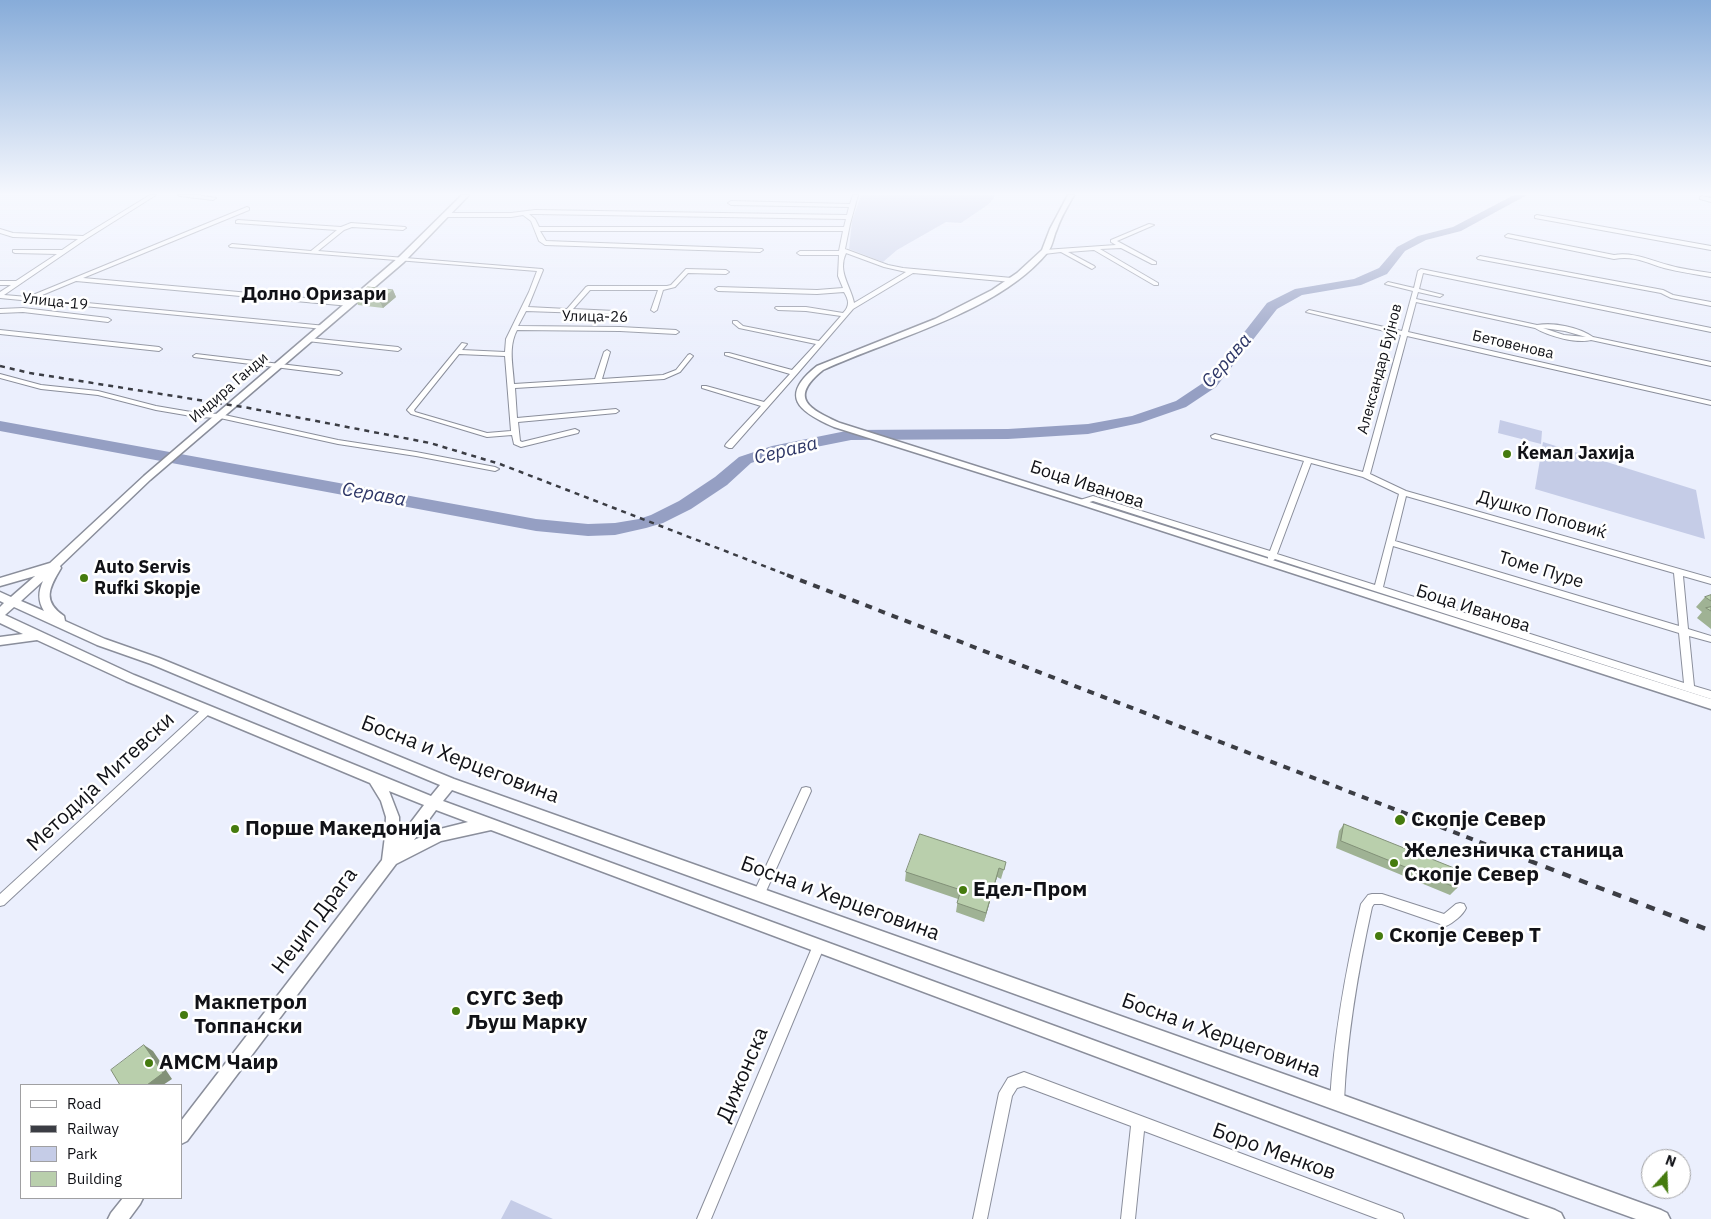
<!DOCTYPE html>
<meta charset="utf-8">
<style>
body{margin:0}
#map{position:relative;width:1711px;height:1219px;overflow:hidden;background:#ebeffd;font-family:"IBM Plex Sans",sans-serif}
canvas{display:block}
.legend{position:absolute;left:20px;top:1084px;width:162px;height:115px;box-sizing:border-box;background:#fff;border:1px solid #a0a0a2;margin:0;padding:6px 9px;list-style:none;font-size:15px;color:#111217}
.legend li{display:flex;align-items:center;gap:10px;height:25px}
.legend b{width:25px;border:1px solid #a0a0a2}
.north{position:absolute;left:1641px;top:1149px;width:50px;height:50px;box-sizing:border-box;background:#fff;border:1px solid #a0a0a2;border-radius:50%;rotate:20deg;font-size:14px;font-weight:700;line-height:20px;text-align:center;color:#111217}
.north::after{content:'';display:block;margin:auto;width:18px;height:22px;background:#457b0e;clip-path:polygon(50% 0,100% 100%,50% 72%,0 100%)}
</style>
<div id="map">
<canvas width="1711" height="1219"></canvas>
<ul class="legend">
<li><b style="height:6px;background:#fff"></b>Road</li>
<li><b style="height:6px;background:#3b3d44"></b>Railway</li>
<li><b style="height:14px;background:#c5cce7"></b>Park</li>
<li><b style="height:14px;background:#b9cfac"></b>Building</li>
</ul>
<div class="north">N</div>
</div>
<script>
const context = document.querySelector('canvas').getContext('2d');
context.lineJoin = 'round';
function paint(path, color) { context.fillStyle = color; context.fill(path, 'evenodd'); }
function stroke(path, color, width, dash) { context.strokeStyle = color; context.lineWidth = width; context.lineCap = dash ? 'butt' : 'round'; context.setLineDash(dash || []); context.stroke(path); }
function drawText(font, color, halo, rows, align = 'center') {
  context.font = font + ' "IBM Plex Sans",sans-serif'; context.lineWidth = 5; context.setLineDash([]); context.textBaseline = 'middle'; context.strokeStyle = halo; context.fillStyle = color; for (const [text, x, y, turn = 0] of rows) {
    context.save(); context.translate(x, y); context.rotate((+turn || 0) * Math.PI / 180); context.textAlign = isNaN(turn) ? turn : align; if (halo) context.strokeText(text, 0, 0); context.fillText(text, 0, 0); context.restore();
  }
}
paint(new Path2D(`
 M861 195H996L989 204 961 223 946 222 897 250 883 262 849 249 852 221Z
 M1500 420 1542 431 1541 444 1498 433Z
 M1543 442 1696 490 1705 539 1535 489Z
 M511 1200 553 1219H501Z`), '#c5cce7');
paint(new Path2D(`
 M1514 195H1527L1461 231 1426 240 1405 251 1387 274 1361 285 1302 295 1277 309 1216 387 1186 407 1140 423 1088 434 1008 439 851 440 776 455 751 463 727 485 691 509 663 523 646 528 615 535 588 536 536 531 0 431V421L536 519 588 524 615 523 639 519 651 515 679 501 715 477 739 457 772 446 851 430 1008 429 1088 424 1132 416 1176 401 1206 381 1267 303 1295 289 1354 279 1379 268 1397 247 1418 236 1453 227Z`), '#959fc3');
const minor = new Path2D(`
 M150 195H156L86 239 4 295 28 297 247 207 249 208V210L83 278 350 302 353 304 350 306 76 281 35 298 326 326 327 327 324 329 0 298V292L11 285H0V281H16L57 254 15 253 13 252V250H62L78 239 13 237 0 233V229L13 233 83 236Z
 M178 195H197L216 198 213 200 180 196Z
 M853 195H858L850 224 845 249 888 265 903 268 1012 278 1015 280 1012 282 913 273 853 309 797 374 732 448H729L725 446 726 444 761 406 702 388V386H706L764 402 790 374 725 355V353H729L792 370 816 344 739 328 733 323V321H737L743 326 819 341 841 316 806 311 778 310 775 308 776 307H806L843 313C850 306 849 300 844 292L817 294 718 291 715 289 718 287 817 290 843 288 838 276 839 255H800L797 253 800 251H839L843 231H540L546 241 762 249 763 250 760 252 545 245 539 241 531 221 523 215 511 217H445L442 215 445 213H511L535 210 847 215 849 207 731 205 728 203 731 201 850 204ZM529 214H535L846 219 844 227H539L535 219ZM846 253 884 267 906 272 854 303C851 286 837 272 846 253Z
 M1702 196 1711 198V202L1700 199V197Z
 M1537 215 1711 246V250L1535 218V216Z
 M238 220 341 227 351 223 405 227 406 228 403 230 352 227 344 230 318 251 542 269 543 270 528 307 567 309 586 287 588 286H667L671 285 686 269 726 270 729 272 726 274 688 273 675 287 663 290 657 310 654 312 651 310 658 290H590L573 309 615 311V313L613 314 526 311 518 326 620 327 676 330 679 332 676 334 620 331 517 330C508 347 513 365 514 384L595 379 604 352 607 350 610 352 602 379 663 375 676 370 688 355 690 354 693 356 680 372 664 379 515 388 517 418 616 409 619 411 616 413 518 422 520 441 522 442 575 429 579 431 578 433 521 447 514 444 512 435 487 437 411 414 407 410 462 343 467 344 462 350 505 352 506 339 529 292 537 271 230 247 229 246 232 244 311 251 337 230 236 223V221ZM459 354 505 356 511 431 487 433 415 412 414 410Z
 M1149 224 1154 225 1117 241 1156 262V264H1152L1121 248 1100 249 1158 283V285H1154L1094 250 1068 252 1094 266 1095 267 1092 269 1061 252 1044 254 1041 252 1044 250 1116 245 1111 242V240Z
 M1508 234 1614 255C1633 252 1650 260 1668 265 1682 269 1697 271 1711 273V277C1696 274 1679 272 1664 268 1647 263 1633 255 1614 259L1506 237 1505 236Z
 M1480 256 1663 290 1673 295 1711 302V306L1671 298 1661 293 1478 259 1477 258Z
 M1421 269 1711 328V332L1423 273 1419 289 1443 295 1440 297 1418 292 1416 299 1537 325C1554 322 1579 327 1593 337L1711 362V366L1591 340C1577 344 1548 336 1535 328L1416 302 1408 332 1711 401V405L1407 336 1370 474 1406 491 1711 578V584L1683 576 1688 629 1711 636V642L1689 636 1694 686 1711 691V699L1275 559 1271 562 1268 561V557L1093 501 1083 504H1080L1079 502 1080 500 1093 496 1270 551 1304 461 1212 438 1211 436 1215 434 1363 472 1401 335 1306 312 1309 310 1402 331 1413 291 1385 284 1388 282 1414 288 1418 271ZM1543 328 1565 331 1586 337 1564 335ZM1311 463 1363 477 1399 494 1375 585 1277 554ZM1406 496 1674 573 1679 626 1395 541ZM1393 546 1679 633 1684 683 1383 587Z
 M23 308 108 318 111 320 108 322 23 312 0 313V309Z
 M0 330 159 347 162 349 159 351 0 334Z
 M309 338 398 347 401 349 398 351 307 341V339Z
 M196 354 339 371 342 373 339 375 194 357 193 356Z
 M0 374 41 385 98 391 156 406 197 413 220 414 338 440 416 452 495 467 499 469 495 471 416 456 338 444 220 418 197 417 156 410 98 395 41 389 0 378Z
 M206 707 209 708 211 711 209 714 4 905 0 906V894L203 708Z
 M806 787 810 788 811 791 763 898 759 899 755 898 753 894 755 890 802 788Z
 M1372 894H1382L1444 914 1456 904 1460 903 1464 904 1466 908C1463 915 1453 923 1446 926L1382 904H1374L1372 907C1358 971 1347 1035 1344 1101L1342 1106 1337 1108 1332 1106 1330 1101C1334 1034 1346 969 1361 904L1368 895Z
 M818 941 822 943 824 947 711 1219H697L814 943Z
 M1024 1072 1397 1212 1402 1214 1404 1219H1378L1144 1131 1135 1219H1121L1131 1126 1024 1086 1017 1088 1012 1096 987 1219H973L999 1093 1008 1078Z`);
const tertiary = new Path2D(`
 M462 195H469L404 262 150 480 60 566 61 568C49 588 42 601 64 616L65 621 105 639 159 658 454 779 1337 1093 1661 1210 1667 1213 1670 1219H1636L452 790 443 801 1555 1210 1561 1213 1564 1219H1530L491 830 441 841 396 864 187 1141 181 1144V1121L382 860 385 836 386 817 381 801 370 783 126 681 37 640 0 645V637L23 634 0 623V607L4 603 0 601V592L11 597 35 576 0 586V578L50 563 144 476 398 258ZM43 581C38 592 38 601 44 611L21 601ZM14 607 97 645 151 664 440 785 431 796 134 675 5 615ZM389 791 424 805 399 838V817ZM436 810 468 822 440 829 414 840Z
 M1068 195H1074C1068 206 1061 217 1057 229 1053 237 1053 246 1047 253 997 313 892 338 823 370 788 398 809 409 840 423L1711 699V709L1079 504 834 427C798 411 779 396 817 366L935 319 992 290 1017 273 1042 250 1050 229Z
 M123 1198H143L140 1204 129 1219H108L111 1213Z`);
stroke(minor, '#8a8e9b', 2);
stroke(tertiary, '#8a8e9b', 3);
paint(minor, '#fff');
paint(tertiary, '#fff');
stroke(new Path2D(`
 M0 366 30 373 249 408 430 443 500 464 790 576`), '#3b3d44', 2.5, [5, 5]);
stroke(new Path2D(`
 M787 575 1516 856`), '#3b3d44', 4, [7, 7]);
stroke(new Path2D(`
 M1512 854 1711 931`), '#3b3d44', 4.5, [9, 9]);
paint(new Path2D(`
 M393 290 396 297 383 308 358 305 355 298Z
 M1711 595V629L1697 618 1702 612 1696 607 1705 597Z
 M1344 824 1457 888 1450 895 1336 848 1339 831Z
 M1006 862 1001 879 997 877 984 922 956 912 958 899 905 881 906 872Z`), '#9fb294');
paint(new Path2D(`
 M393 290 396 297 383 308 380 301Z
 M999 868 997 877 984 922 986 913Z
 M144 1045 153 1051 172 1079 163 1085H147Z`), '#829178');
const building = new Path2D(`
 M368 287 393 290 380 301 355 298Z
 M1711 595V601L1705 597Z
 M1711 607V611L1706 608Z
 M1344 824 1459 870 1457 888 1341 841Z
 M920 834 1006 862 1004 870 999 868 986 913 957 903 961 890 906 872Z
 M144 1045 163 1073 147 1085H120L111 1070Z`);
paint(building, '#b9cfac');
stroke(building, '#829178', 1);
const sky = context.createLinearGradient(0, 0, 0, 366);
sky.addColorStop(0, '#87acd9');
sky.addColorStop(0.53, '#f6f8fe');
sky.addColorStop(1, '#f6f8fe00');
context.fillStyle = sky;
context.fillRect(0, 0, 1711, 366);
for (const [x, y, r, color] of [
 [1507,454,5,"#457b0e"],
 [84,578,5,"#457b0e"],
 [1400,820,6,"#457b0e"],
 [235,829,5,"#457b0e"],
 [1394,863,5,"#457b0e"],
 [963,890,5,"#457b0e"],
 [1379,936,5,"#457b0e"],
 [456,1011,5,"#457b0e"],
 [184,1015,5,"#457b0e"],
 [149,1063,5,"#457b0e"]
]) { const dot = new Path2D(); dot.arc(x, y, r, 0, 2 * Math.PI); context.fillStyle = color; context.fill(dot); stroke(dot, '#fff', 2); }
drawText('15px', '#111217', '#fff', [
 ["Улица-19",55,302,6],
 ["Улица-26",595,317,1],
 ["Бетовенова",1513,345,13],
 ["Александар Бујнов",1380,369,-75],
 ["Индира Ганди",229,388,-41]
]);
drawText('bold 18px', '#111217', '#fff', [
 ["Ќемал Јахија",1517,454],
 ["Auto Servis",94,568],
 ["Rufki Skopje",94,589]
], 'left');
drawText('18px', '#111217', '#fff', [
 ["Боца Иванова",1087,485,18],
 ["Душко Поповиќ",1542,515,16],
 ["Томе Пуре",1541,570,17],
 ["Боца Иванова",1473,609,18]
]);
drawText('bold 19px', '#111217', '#fff', [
 ["Долно Оризари",314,295]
]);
drawText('italic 19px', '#2d3666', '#fff', [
 ["Серава",1227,361,-49],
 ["Серава",786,451,-14],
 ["Серава",374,495,10]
]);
drawText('21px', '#111217', '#fff', [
 ["Босна и Херцеговина",460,760,21],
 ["Методија Митевски",101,782,-43],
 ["Босна и Херцеговина",840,899,20],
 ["Неџип Драга",315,921,-53],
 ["Босна и Херцеговина",1221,1036,20],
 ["Дижонска",743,1075,-67],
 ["Боро Менков",1274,1152,20]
]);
drawText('bold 21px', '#111217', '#fff', [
 ["Скопје Север",1411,820],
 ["Порше Македонија",245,829],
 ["Железничка станица",1404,851],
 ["Скопје Север",1404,875],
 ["Едел-Пром",973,890],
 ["Скопје Север Т",1389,936],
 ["СУГС Зеф",466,999],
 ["Љуш Марку",466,1023],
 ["Макпетрол",194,1003],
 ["Топпански",194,1027],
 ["АМСМ Чаир",159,1063]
], 'left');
</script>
